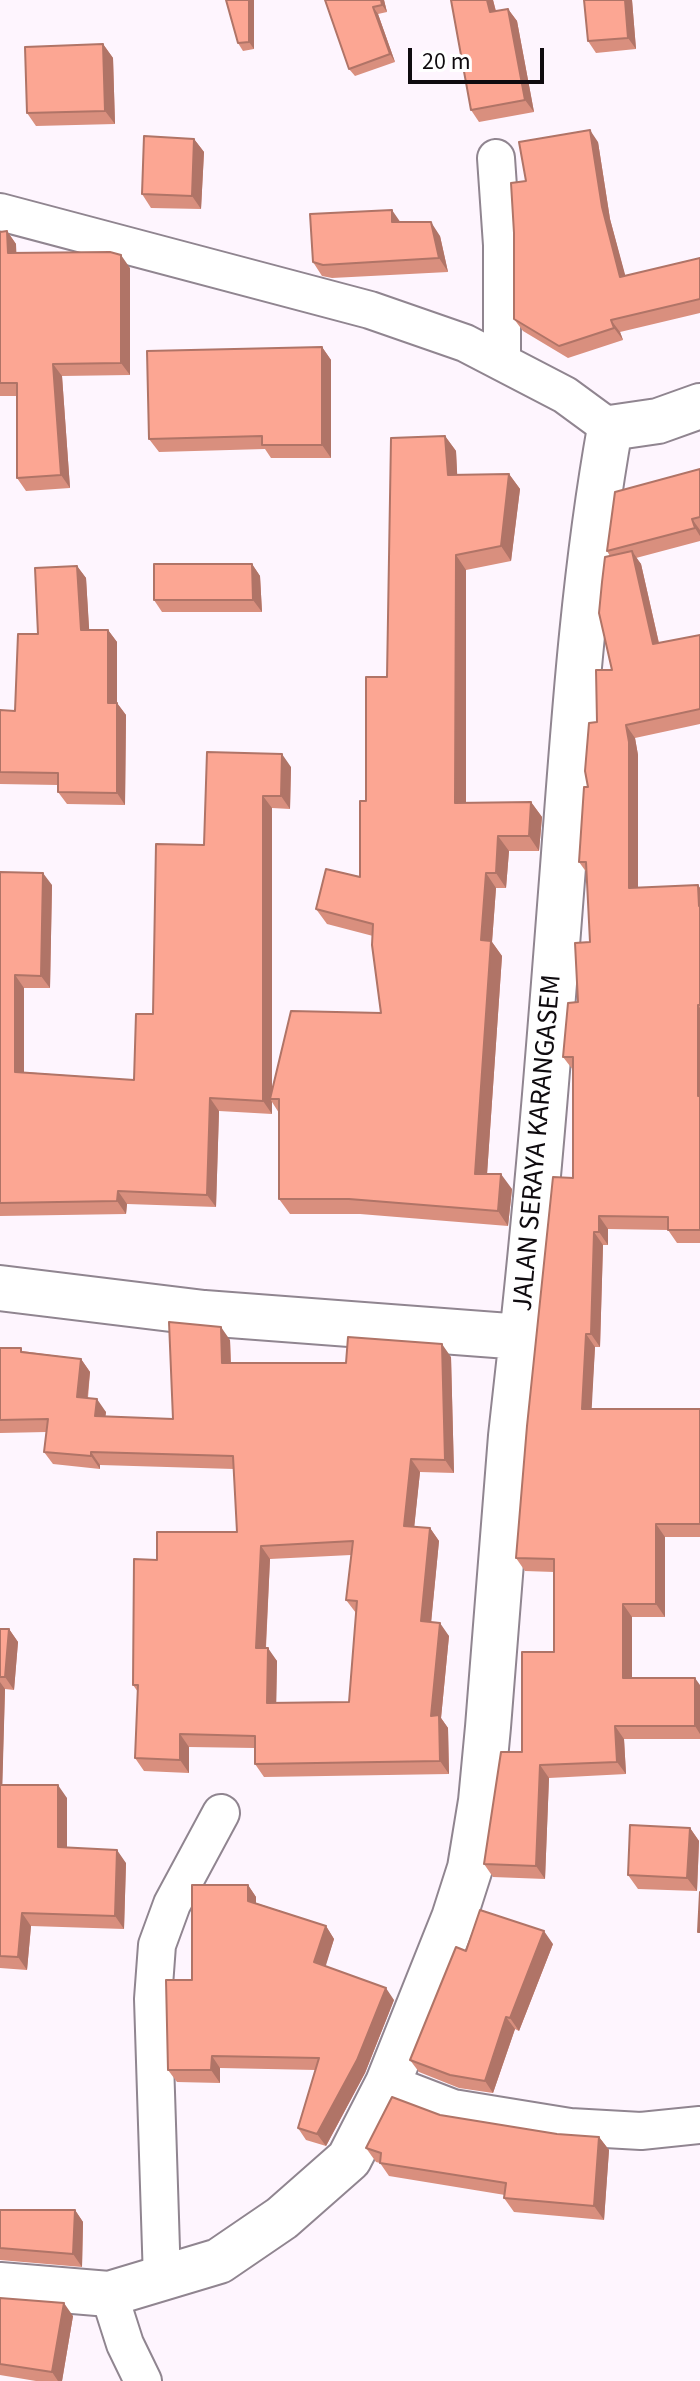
<!DOCTYPE html>
<style>
body{margin:0}
#map{position:relative;width:700px;height:2381px;overflow:hidden;background:#fef5fe;font-family:"Source Sans 3",sans-serif}
canvas{display:block}
.scale{position:absolute;left:408px;top:48px;width:136px;height:36px;box-sizing:border-box;border:4px solid #0f0b0f;border-top:0;padding-left:10px;font-size:24px;line-height:28px;white-space:nowrap;color:#0f0b0f;-webkit-text-stroke:6px #fff;paint-order:stroke}
</style>
<div id="map">
<canvas width="700" height="2381"></canvas>
<div class="scale">20 m</div>
</div>
<script>
const context = document.querySelector('canvas').getContext('2d');
context.lineJoin = 'round';
function stroke(path, color, width, dash) { context.strokeStyle = color; context.lineWidth = width; context.lineCap = dash ? 'butt' : 'round'; context.setLineDash(dash || []); context.stroke(path); }
function paint(path, color) { context.fillStyle = color; context.fill(path, 'evenodd'); }
function drawText(font, color, halo, rows, align = 'center') {
  context.font = font + ' "Source Sans 3",sans-serif'; context.lineWidth = 7; context.setLineDash([]); context.textBaseline = 'middle'; context.strokeStyle = halo; context.fillStyle = color; for (const [text, x, y, turn = 0] of rows) {
    context.save(); context.translate(x, y); context.rotate((+turn || 0) * Math.PI / 180); context.textAlign = isNaN(turn) ? turn : align; if (halo) context.strokeText(text, 0, 0); context.fillText(text, 0, 0); context.restore();
  }
}
const street = new Path2D(`
 M496 158 502 245V361
 M0 212 370 310 465 343 565 395 610 428
 M388 2083 453 2108 570 2127 641 2131 700 2125
 M162 2280 153 1999 157 1945 172 1904 221 1813
 M109 2294 125 2344 143 2381`);
const secondary = new Path2D(`
 M0 1288 204 1313 522 1337C539 1181 551 1024 563 867 574 720 584 573 610 428L658 421 700 406
 M0 2285 109 2294 219 2261 282 2218 349 2159 388 2083 454 1918 470 1868 481 1801 488 1727 511 1436 522 1337`);
stroke(street, '#908590', 40);
stroke(secondary, '#908590', 48);
stroke(street, '#fff', 36);
stroke(secondary, '#fff', 44);
paint(new Path2D(`
 M254 0V49L243 51 238 43Z
 M325 0H384L387 12 378 14 395 62 355 76 349 69Z
 M451 0H493L496 11 508 9 517 21 534 112 479 122 471 110Z
 M632 0 636 49 596 53 588 41Z
 M103 44 113 58 115 124 36 126 27 113Z
 M194 139 204 152 201 209 151 208 142 194Z
 M598 142 610 219 625 276 700 258V313L620 332 623 340 568 358 523 331 514 319 526 181Z
 M401 222 440 236 448 272 332 278 322 276 313 262Z
 M7 231 16 244V253L130 268V375L62 376 70 488 26 491 17 478V396H0V232Z
 M322 347 331 360V458H271L265 449 159 452 149 439Z
 M445 436 456 451 457 475 509 474 520 489 511 561 466 570V803L531 802 542 817 539 851H509L506 888H496L492 942 502 956 487 1174 512 1189 508 1226 360 1214H290L279 1199V1113L272 1102V1114L219 1111 216 1207 127 1204 126 1214 0 1216V872L52 885 50 988H24V1072L134 1080 204 845 291 767 290 809 272 808V1090L381 1013 373 936 327 924 316 909 360 877 366 801 387 677Z
 M700 469V541L636 558 641 564 659 643 700 635V724L635 738 638 755V888L698 885 700 888V1243H677L668 1230 608 1229V1245H603L600 1347H595L591 1409H700V1537H665V1617H632V1678L700 1685V1739H624L626 1774 549 1778 545 1879 493 1877 484 1864 554 1652V1572L525 1571 516 1558 573 1178V1070L563 1057 578 1002 590 942 587 873 579 862 597 722 612 670 610 556 607 551Z
 M252 564 260 576 262 612H162L154 600Z
 M77 566 86 578 89 630H108L117 642V703L126 715 125 805 67 804 58 792V785L0 784V710L15 711 38 634Z
 M230 1340 231 1363H346L451 1357 454 1473 420 1472 414 1527 430 1528 439 1541 431 1622 449 1636 441 1718 448 1728 449 1774 264 1777 255 1764V1748L189 1747V1773L144 1771 135 1758 138 1692 133 1685 157 1560 237 1532 234 1469 100 1465V1469L53 1464 44 1452 46 1432 0 1433V1348L81 1359 90 1372 88 1398 106 1412 105 1417 173 1419ZM351 1555 346 1600 356 1613 349 1702 276 1703 277 1661 266 1648 270 1559Z
 M0 1629H9L18 1642 14 1690 5 1689 2 1785 67 1798V1848L126 1863 124 1929 31 1926 27 1970 0 1968Z
 M690 1828 699 1841 697 1891 638 1889 628 1875Z
 M248 1885 256 1897V1903L326 1926 334 1939 325 1966 394 2000 365 2073 326 2146 306 2140 298 2128 316 2070 220 2068V2083L177 2082 168 2070 192 1980Z
 M553 1944 519 2031 515 2029 493 2093 459 2088 419 2072 410 2060 466 1951Z
 M440 2115 557 2134 599 2137 609 2150 604 2220 514 2212 504 2198 505 2195 389 2176 380 2163 376 2162 366 2148Z
 M0 2210H75L83 2222 82 2267 0 2260Z
 M0 2298 73 2316 62 2381H36L0 2375Z`), '#d98f7e');
paint(new Path2D(`
 M249 0H254V49L249 42Z
 M381 0H384L387 12 382 5Z
 M487 0H493L499 24 490 12Z
 M625 0H632L636 49 628 38Z
 M373 7 378 14 395 62 390 54Z
 M508 9 517 21 534 112 525 100Z
 M103 44 113 58 115 124 105 111Z
 M590 130 598 142 610 219 629 289 620 277 602 207Z
 M194 139 204 152 201 209 192 196Z
 M392 210 401 223 392 222Z
 M431 222 440 236 448 272 439 258Z
 M7 231 16 244 17 266 8 253Z
 M121 255 130 268V375L121 363Z
 M611 320 620 332 623 340 614 328Z
 M322 347 331 360V458L322 445Z
 M53 364 62 376 70 488 61 475Z
 M445 436 456 451 458 490 448 475Z
 M509 474 520 489 511 561 501 546Z
 M692 519 700 530V536L695 528Z
 M632 551 641 564 662 657 653 644Z
 M456 555 466 570V818L455 803Z
 M252 564 260 576 262 612 253 600Z
 M77 566 86 578 90 643 81 630Z
 M108 630 117 642V715L108 703Z
 M117 703 126 715 125 805 117 793Z
 M626 725 635 738 638 755V901L629 888Z
 M282 754 291 767 290 809 281 796Z
 M263 796 272 808V1099H270L272 1102V1114L263 1101Z
 M531 802 542 817 539 851 529 836Z
 M498 836 509 851 506 888 496 873Z
 M43 873 52 885 50 988 41 976Z
 M486 873 496 888 492 942 502 956 486 1189 475 1174 481 940Z
 M698 885 700 888V908L699 906Z
 M15 975 24 988V1084L15 1072Z
 M698 1005 700 1008V1099L698 1096Z
 M210 1098 219 1111 216 1207 207 1195Z
 M501 1174 512 1189 508 1226 498 1211Z
 M118 1191 127 1204 126 1214 117 1201Z
 M599 1216 608 1229V1245L599 1232Z
 M594 1232 603 1245 600 1347 591 1334Z
 M221 1327 230 1340 231 1375 222 1363Z
 M586 1334 595 1347 591 1422 582 1409Z
 M442 1344 451 1357 454 1473 445 1460Z
 M81 1359 90 1372 86 1410 77 1397Z
 M97 1399 106 1412 104 1429 95 1416Z
 M91 1452 100 1465V1469L91 1456Z
 M411 1459 420 1472 413 1539 404 1526Z
 M656 1524 665 1537V1617L656 1604Z
 M430 1528 439 1541 430 1634 421 1621Z
 M261 1546 270 1559 265 1661 256 1648Z
 M623 1604 632 1617V1691L623 1678Z
 M440 1623 449 1636 441 1718 448 1728 449 1774 440 1761 431 1716Z
 M9 1629 18 1642 14 1690 5 1677Z
 M268 1648 277 1661 276 1716 267 1703Z
 M695 1678 700 1685V1734L695 1726Z
 M0 1682 5 1689 2 1798 0 1795Z
 M615 1726 624 1739 626 1774 617 1762Z
 M180 1734 189 1747V1773L180 1760Z
 M540 1765 549 1778 545 1879 536 1866Z
 M58 1785 67 1798V1860L58 1847Z
 M690 1828 699 1841 697 1891 687 1878Z
 M117 1850 126 1863 124 1929 115 1916Z
 M248 1885 256 1897V1913L248 1901Z
 M22 1913 31 1926 27 1970 18 1957Z
 M326 1926 334 1939 323 1975 314 1962Z
 M544 1931 553 1944 519 2031 510 2018Z
 M386 1988 394 2000 365 2073 326 2146 317 2134Z
 M506 2017 515 2029 493 2093 485 2081Z
 M212 2056 220 2068V2083L211 2070Z
 M599 2137 609 2150 604 2220 594 2206Z
 M75 2210 83 2222 82 2267 73 2254Z
 M64 2303 73 2316 62 2381H58L52 2372Z`), '#b07467');
const building = new Path2D(`
 M226 0H249V42L238 43Z
 M325 0H381L382 5 373 7 390 54 349 69Z
 M451 0H487L490 12 508 9 525 100 471 110Z
 M584 0H625L628 38 588 41Z
 M103 44 105 111 27 113 25 47Z
 M590 130 602 207 620 277 700 258V299L611 320 614 328 559 346 514 319V233L511 183 526 181 519 142Z
 M144 136 194 139 192 196 142 194Z
 M392 210V222H431L439 258 323 265 313 262 310 214Z
 M7 231 8 253 110 252 121 255V363L53 364 61 475 17 478V383H0V232Z
 M322 347V445H262V436L149 439 147 351Z
 M445 436 448 475 509 474 501 546 456 555 455 803 531 802 529 836H498L496 873H486L481 940 491 941 475 1174H501L498 1211 349 1199H279V1099H270L291 1011 381 1013 372 945 373 924 316 909 326 869 360 877V801H366V677H387L391 438Z
 M700 469V517L692 519 695 528 607 551 615 492Z
 M632 551 653 644 700 635V709L626 725 629 742V888L698 885 699 906H700V1005H698V1096H700V1230H668V1217L599 1216V1232H594L591 1334H586L582 1409H700V1524H656V1604H623V1678H695V1726H615L617 1762 540 1765 536 1866 484 1864 501 1752H522V1652H554V1559L516 1558 527 1426 553 1177 573 1178V1057H563L568 1003 578 1002 575 943 590 942 586 862H579L584 787H588L585 771 589 723 597 722 596 670H612L599 613 602 582 605 557Z
 M154 564H252L253 600H154Z
 M77 566 81 630H108V703H117V793L58 792V773L0 772V710L15 711 18 634H38L35 568Z
 M207 752 282 754 281 796H263V1101L210 1098 207 1195 118 1191 117 1201 0 1203V872L43 873 41 976 15 975V1072L134 1080 136 1014H153L156 844 204 845Z
 M169 1322 221 1327 222 1363H346L348 1337 442 1344 445 1460 411 1459 404 1526 430 1528 421 1621 440 1623 431 1716 439 1715 440 1761 255 1764V1736L180 1734V1760L135 1758 138 1685H133L134 1559 157 1560V1532H237L233 1456 91 1452V1456L44 1452 48 1419 0 1420V1348H21V1352L81 1359 77 1397 97 1399 95 1416 173 1419ZM353 1541 346 1600 357 1601 349 1702 267 1703 268 1648H256L261 1546Z
 M0 1629H9L5 1677H0Z
 M0 1785H58V1847L117 1850 115 1916 22 1913 18 1957 0 1956Z
 M630 1825 690 1828 687 1878 628 1875Z
 M192 1885H248V1901L326 1926 314 1962 386 1988 357 2060 317 2134 298 2128 319 2058 212 2056 211 2070H168L166 1980H192Z
 M700 1892V1932H698Z
 M480 1910 544 1931 510 2018 506 2017 485 2081 450 2075 410 2060 456 1947 466 1951Z
 M392 2097 440 2115 557 2134 599 2137 594 2206 504 2198 506 2183 380 2163 381 2153 366 2148Z
 M0 2210H75L73 2254 0 2248Z
 M0 2298 64 2303 52 2372 0 2364Z`);
paint(building, '#fca693');
stroke(building, '#b07467', 2);
drawText('28px', '#0f0b0f', '#fff', [
 ["JALAN SERAYA KARANGASEM",539,1143,-85]
]);
</script>
